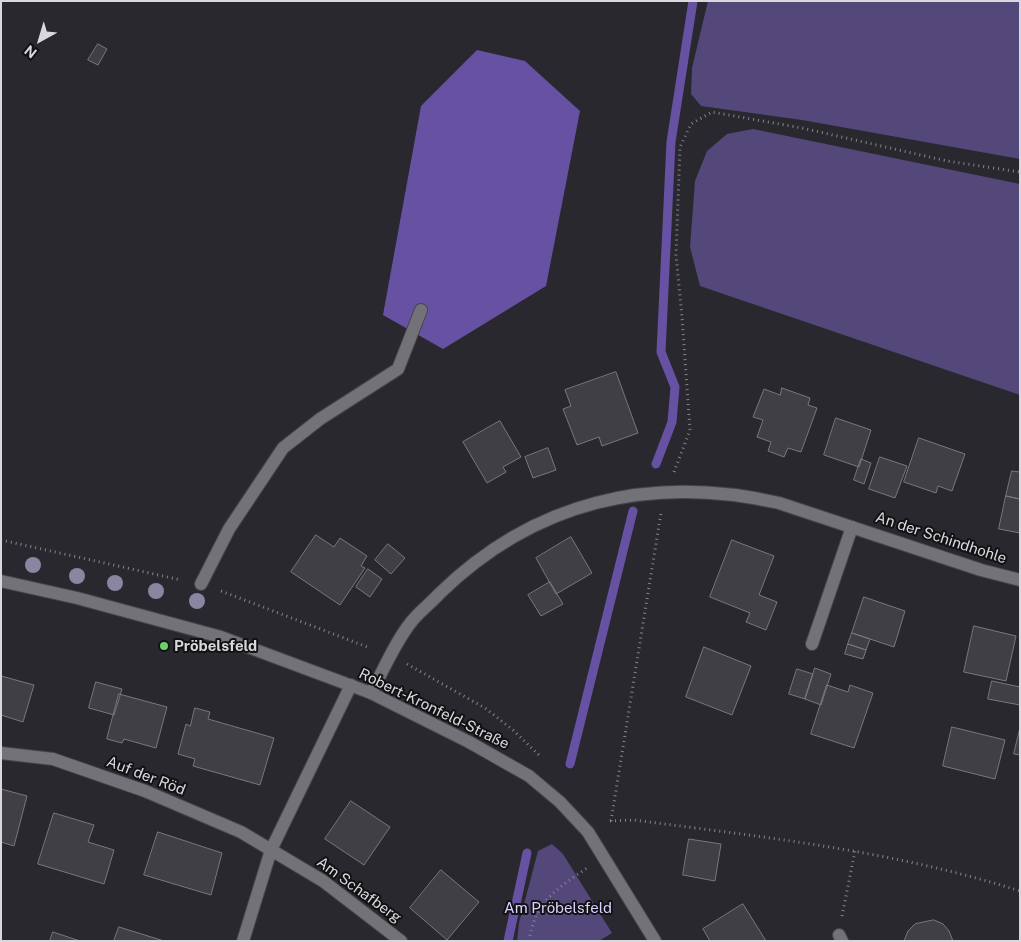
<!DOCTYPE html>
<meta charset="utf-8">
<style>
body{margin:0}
#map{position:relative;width:1021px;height:942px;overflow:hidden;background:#29282e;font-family:"Public Sans",sans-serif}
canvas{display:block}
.frame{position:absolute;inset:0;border:2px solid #d9d9dd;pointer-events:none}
.north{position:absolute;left:15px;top:15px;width:50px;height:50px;-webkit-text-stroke:4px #121114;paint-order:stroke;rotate:219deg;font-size:14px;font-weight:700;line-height:20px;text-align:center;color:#d9d9dd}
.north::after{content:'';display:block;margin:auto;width:18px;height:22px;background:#d9d9dd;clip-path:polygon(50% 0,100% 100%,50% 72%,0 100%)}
</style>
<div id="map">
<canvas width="1021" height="942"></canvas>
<div class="frame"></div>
<div class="north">N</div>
</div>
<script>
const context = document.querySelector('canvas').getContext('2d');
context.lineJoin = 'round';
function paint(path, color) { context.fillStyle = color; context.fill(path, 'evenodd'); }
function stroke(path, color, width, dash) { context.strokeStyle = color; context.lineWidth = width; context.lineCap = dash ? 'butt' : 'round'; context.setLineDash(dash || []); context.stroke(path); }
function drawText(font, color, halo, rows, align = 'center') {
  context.font = font + ' "Public Sans",sans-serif'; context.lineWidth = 4; context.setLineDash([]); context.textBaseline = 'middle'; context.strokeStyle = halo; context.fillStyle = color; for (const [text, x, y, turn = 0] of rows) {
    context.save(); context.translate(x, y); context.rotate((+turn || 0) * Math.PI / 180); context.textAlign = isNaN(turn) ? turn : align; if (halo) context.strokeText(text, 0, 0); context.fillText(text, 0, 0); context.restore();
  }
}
paint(new Path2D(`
 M708 1H1020V159L802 120 701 106 691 94 692 68Z
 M753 129 1020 184V395L700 286 690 247 695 181 707 151 727 134Z
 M552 844 563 854 612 933 599 941H517L519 923 538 851Z`), '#534879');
paint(new Path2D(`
 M477 50 525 61 580 111 546 286 443 349 383 315 421 106Z`), '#6751a3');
stroke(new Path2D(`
 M656 464 672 422 675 387 661 352 671 142 693 1
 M570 764 633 511
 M508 941 527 853`), '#6751a3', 9);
const building = new Path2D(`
 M98 44 107 49 98 65 88 60Z
 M616 372 638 433 602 446 599 437 577 445 563 409 571 406 565 390Z
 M782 388 810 398 808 405 817 408 801 452 788 448 784 457 768 451 771 442 757 437 763 420 753 417 764 389 780 395Z
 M836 418 871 430 859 467 824 455Z
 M500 421 521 457 503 467 506 472 487 483 463 442Z
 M919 438 965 454 952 491 938 486 936 493 904 482Z
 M548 448 556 470 533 478 525 457Z
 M880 457 907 466 895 498 869 489Z
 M861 459 871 463 864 484 854 480Z
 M1012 471 1020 472V499L1006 496Z
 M1006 496 1020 499V533L999 529Z
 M316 535 334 547 340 538 367 556 361 566 365 568 340 605 291 572Z
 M571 537 592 573 556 594 536 558Z
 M732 540 774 556 759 595 777 602 766 630 746 622 750 613 710 597Z
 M388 544 405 558 391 574 375 560Z
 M368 569 382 579 370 597 356 587Z
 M550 582 563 604 541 616 528 595Z
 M864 597 905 611 894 647 852 633Z
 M974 626 1016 636 1006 681 964 672Z
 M852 633 870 639 866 650 848 644Z
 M848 644 866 650 863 659 845 654Z
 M704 647 751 666 732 715 686 697Z
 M815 668 831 674 821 705 805 699Z
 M797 669 813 674 805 699 789 694Z
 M1 676 34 685 23 722 1 715Z
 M992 681 1020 687V705L988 699Z
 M96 682 122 689 114 715 89 708Z
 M827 685 848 692 850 685 873 693 854 748 811 734Z
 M119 694 167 707 156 748 124 739 122 743 107 739Z
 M195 708 210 712 208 719 274 738 260 785 193 766 195 759 178 754 186 724 190 726Z
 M952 727 1005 740 995 779 943 766Z
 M1020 728V755L1014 754Z
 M1 789 27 796 14 846 1 842Z
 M351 801 390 827 364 865 325 839Z
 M54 813 94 825 88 842 114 850 104 884 38 864Z
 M158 832 222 853 211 895 144 875Z
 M689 839 721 844 715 881 683 875Z
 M441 870 479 902 447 940 410 908Z
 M743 904 766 941H710L703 929Z
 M934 920 943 924 949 931 953 941H904L908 931 915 924Z
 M119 927 164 941H114Z
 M53 932 80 941H50Z`);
paint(building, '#403f45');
stroke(building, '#79777f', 1);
const service = new Path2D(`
 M201 584 229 529 283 448 320 419 398 369 421 310
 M812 644 852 527
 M839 935 842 941`);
const minor = new Path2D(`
 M371 693C384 669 395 642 412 621 420 611 431 603 439 594 534 501 651 474 779 503L981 570 1020 580
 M1 753 53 759 145 791 241 832 323 881 401 941
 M243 941 271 850 351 685`);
const tertiary = new Path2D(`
 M1 581 77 598 221 637 371 693 469 742 529 776 560 802 588 832 655 941`);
stroke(service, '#46454a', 14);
stroke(minor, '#46454a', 14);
stroke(tertiary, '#46454a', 14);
stroke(new Path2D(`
 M674 472 690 430 682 317 676 255 680 147 691 124 712 112 802 128 947 161 1020 172
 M1 540 181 580
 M221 591 370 648
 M407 664 485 708 513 730 541 757
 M610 821 634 820C763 837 895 851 1020 891
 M611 821 661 513
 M842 916 855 851
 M529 941C535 901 557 889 587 868`), '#85858a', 3, [1, 4]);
stroke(service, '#737279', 12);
stroke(minor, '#737279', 12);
stroke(tertiary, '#737279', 12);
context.fillStyle = '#8a85a1';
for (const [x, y] of [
 [33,565],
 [77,576],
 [115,583],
 [156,591],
 [197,601]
]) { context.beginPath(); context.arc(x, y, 8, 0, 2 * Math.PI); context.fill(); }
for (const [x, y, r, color] of [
 [164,646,5,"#66d466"]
]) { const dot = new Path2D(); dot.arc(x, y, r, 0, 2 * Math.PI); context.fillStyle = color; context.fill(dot); stroke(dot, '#121114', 2); }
drawText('15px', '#d9d9dd', '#121114', [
 ["An der Schindhohle",941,538,18],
 ["Robert-Kronfeld-Straße",434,709,26],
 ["Auf der Röd",146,776,21],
 ["Am Schafberg",359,890,36]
]);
drawText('bold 15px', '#d9d9dd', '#121114', [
 ["Pröbelsfeld",174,646]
], 'left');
drawText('15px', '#dad1ff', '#121114', [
 ["Am Pröbelsfeld",558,908]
]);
</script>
